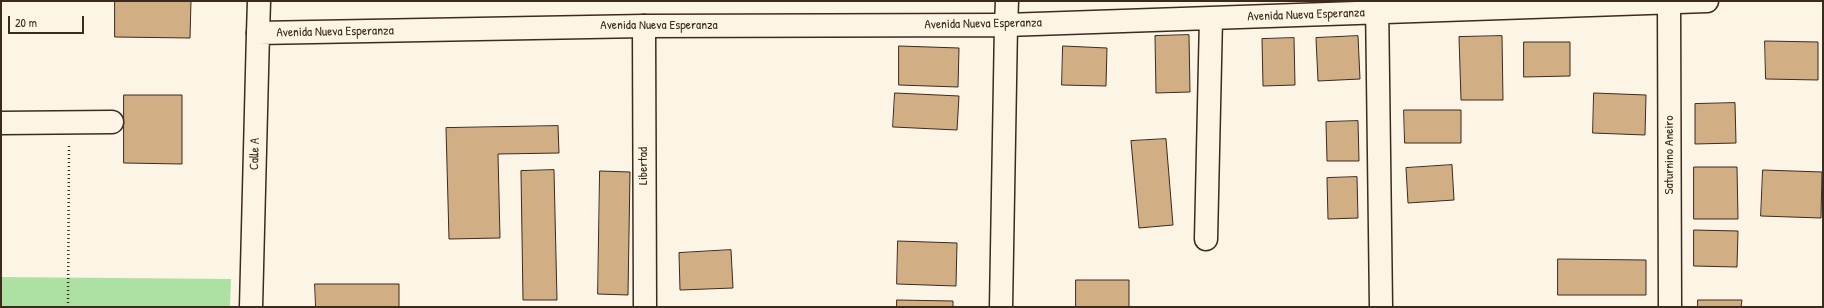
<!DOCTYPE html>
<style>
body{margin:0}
#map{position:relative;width:1824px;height:308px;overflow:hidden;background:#fcf5e5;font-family:"Patrick Hand",sans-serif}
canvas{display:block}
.frame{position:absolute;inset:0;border:2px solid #3b2a1e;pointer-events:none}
.scale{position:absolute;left:8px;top:16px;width:76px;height:18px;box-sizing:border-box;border:2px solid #3b2a1e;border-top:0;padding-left:5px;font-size:12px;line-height:14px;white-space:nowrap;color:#3b2a1e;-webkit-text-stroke:3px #fcf5e5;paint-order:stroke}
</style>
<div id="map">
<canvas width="1824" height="308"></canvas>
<div class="frame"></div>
<div class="scale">20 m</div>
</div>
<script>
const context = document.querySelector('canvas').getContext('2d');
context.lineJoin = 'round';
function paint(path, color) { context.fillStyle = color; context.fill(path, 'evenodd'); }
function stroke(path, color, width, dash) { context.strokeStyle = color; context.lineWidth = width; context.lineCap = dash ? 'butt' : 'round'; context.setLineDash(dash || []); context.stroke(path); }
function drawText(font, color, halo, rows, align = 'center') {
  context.font = font + ' "Patrick Hand",sans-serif'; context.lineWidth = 3.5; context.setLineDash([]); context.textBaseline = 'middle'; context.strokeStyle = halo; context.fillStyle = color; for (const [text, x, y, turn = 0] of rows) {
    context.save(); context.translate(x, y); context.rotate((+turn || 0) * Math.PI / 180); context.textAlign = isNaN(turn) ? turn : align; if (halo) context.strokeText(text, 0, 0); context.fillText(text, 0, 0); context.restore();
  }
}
paint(new Path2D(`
 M1 277 231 279 230 307H1Z`), '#ade1a3');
const building = new Path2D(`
 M115 1H191L190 38 115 37Z
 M1189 35 1190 92 1156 93 1155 36Z
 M1358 36 1360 79 1318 81 1316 38Z
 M1502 36 1503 100H1461L1459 37Z
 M1294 38 1295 85 1263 86 1262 39Z
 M1765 41 1818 42V80L1766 79Z
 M1524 42H1570V76L1524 77Z
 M899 46 959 48 958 87 899 85Z
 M1063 46 1107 48 1106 86 1062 85Z
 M895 93 959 96 957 130 893 127Z
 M1594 93 1646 95 1645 135 1593 133Z
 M124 95H182V164L124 163Z
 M1735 103 1736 143 1695 144V104Z
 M1404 110H1461V143H1405Z
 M1358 121 1359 161H1327L1326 122Z
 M558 126 559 153 498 154 500 238 449 239 446 128Z
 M1166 139 1173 225 1139 228 1131 141Z
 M1452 165 1454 200 1408 203 1406 168Z
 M1694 167H1737L1738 219H1694Z
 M554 170 557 300H523L521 171Z
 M1763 170 1822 172 1821 218 1761 216Z
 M600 171 630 172 628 295 598 294Z
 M1357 177 1358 218 1328 219 1327 178Z
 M1694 230 1738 231 1737 267 1694 266Z
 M898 241 957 243 956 286 897 284Z
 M731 250 733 288 680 290 679 253Z
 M1558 259 1646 260V295H1558Z
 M1076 280H1129V307H1076Z
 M315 284H399V307H316Z
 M897 300 953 301V307H897Z
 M1698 300H1742L1741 307H1698Z`);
paint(building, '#d1ae83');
stroke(building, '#3b2a1e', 1);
const street = new Path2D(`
 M1007 1 1006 25 1707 1
 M1377 1 1381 307
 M1669 3 1670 307
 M644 26 645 307
 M258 33 259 1
 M1 123 112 122
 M1206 239 1211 18`);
const secondary = new Path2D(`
 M251 307 258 33 644 26 1006 25 1001 307`);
stroke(street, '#3b2a1e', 25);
stroke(secondary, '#3b2a1e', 25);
stroke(new Path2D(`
 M68 307 69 145`), '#3b2a1e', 2.5, [1, 3]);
stroke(street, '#fcf5e5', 22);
stroke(secondary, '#fcf5e5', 22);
drawText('13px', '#3b2a1e', '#fcf5e5', [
 ["Avenida Nueva Esperanza",1306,15,-2],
 ["Avenida Nueva Esperanza",983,24,-1],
 ["Avenida Nueva Esperanza",659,26],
 ["Avenida Nueva Esperanza",335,32,-1],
 ["Calle A",255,154,-88],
 ["Saturnino Aneiro",1670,155,-90],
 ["Libertad",644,166,-90]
]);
</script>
